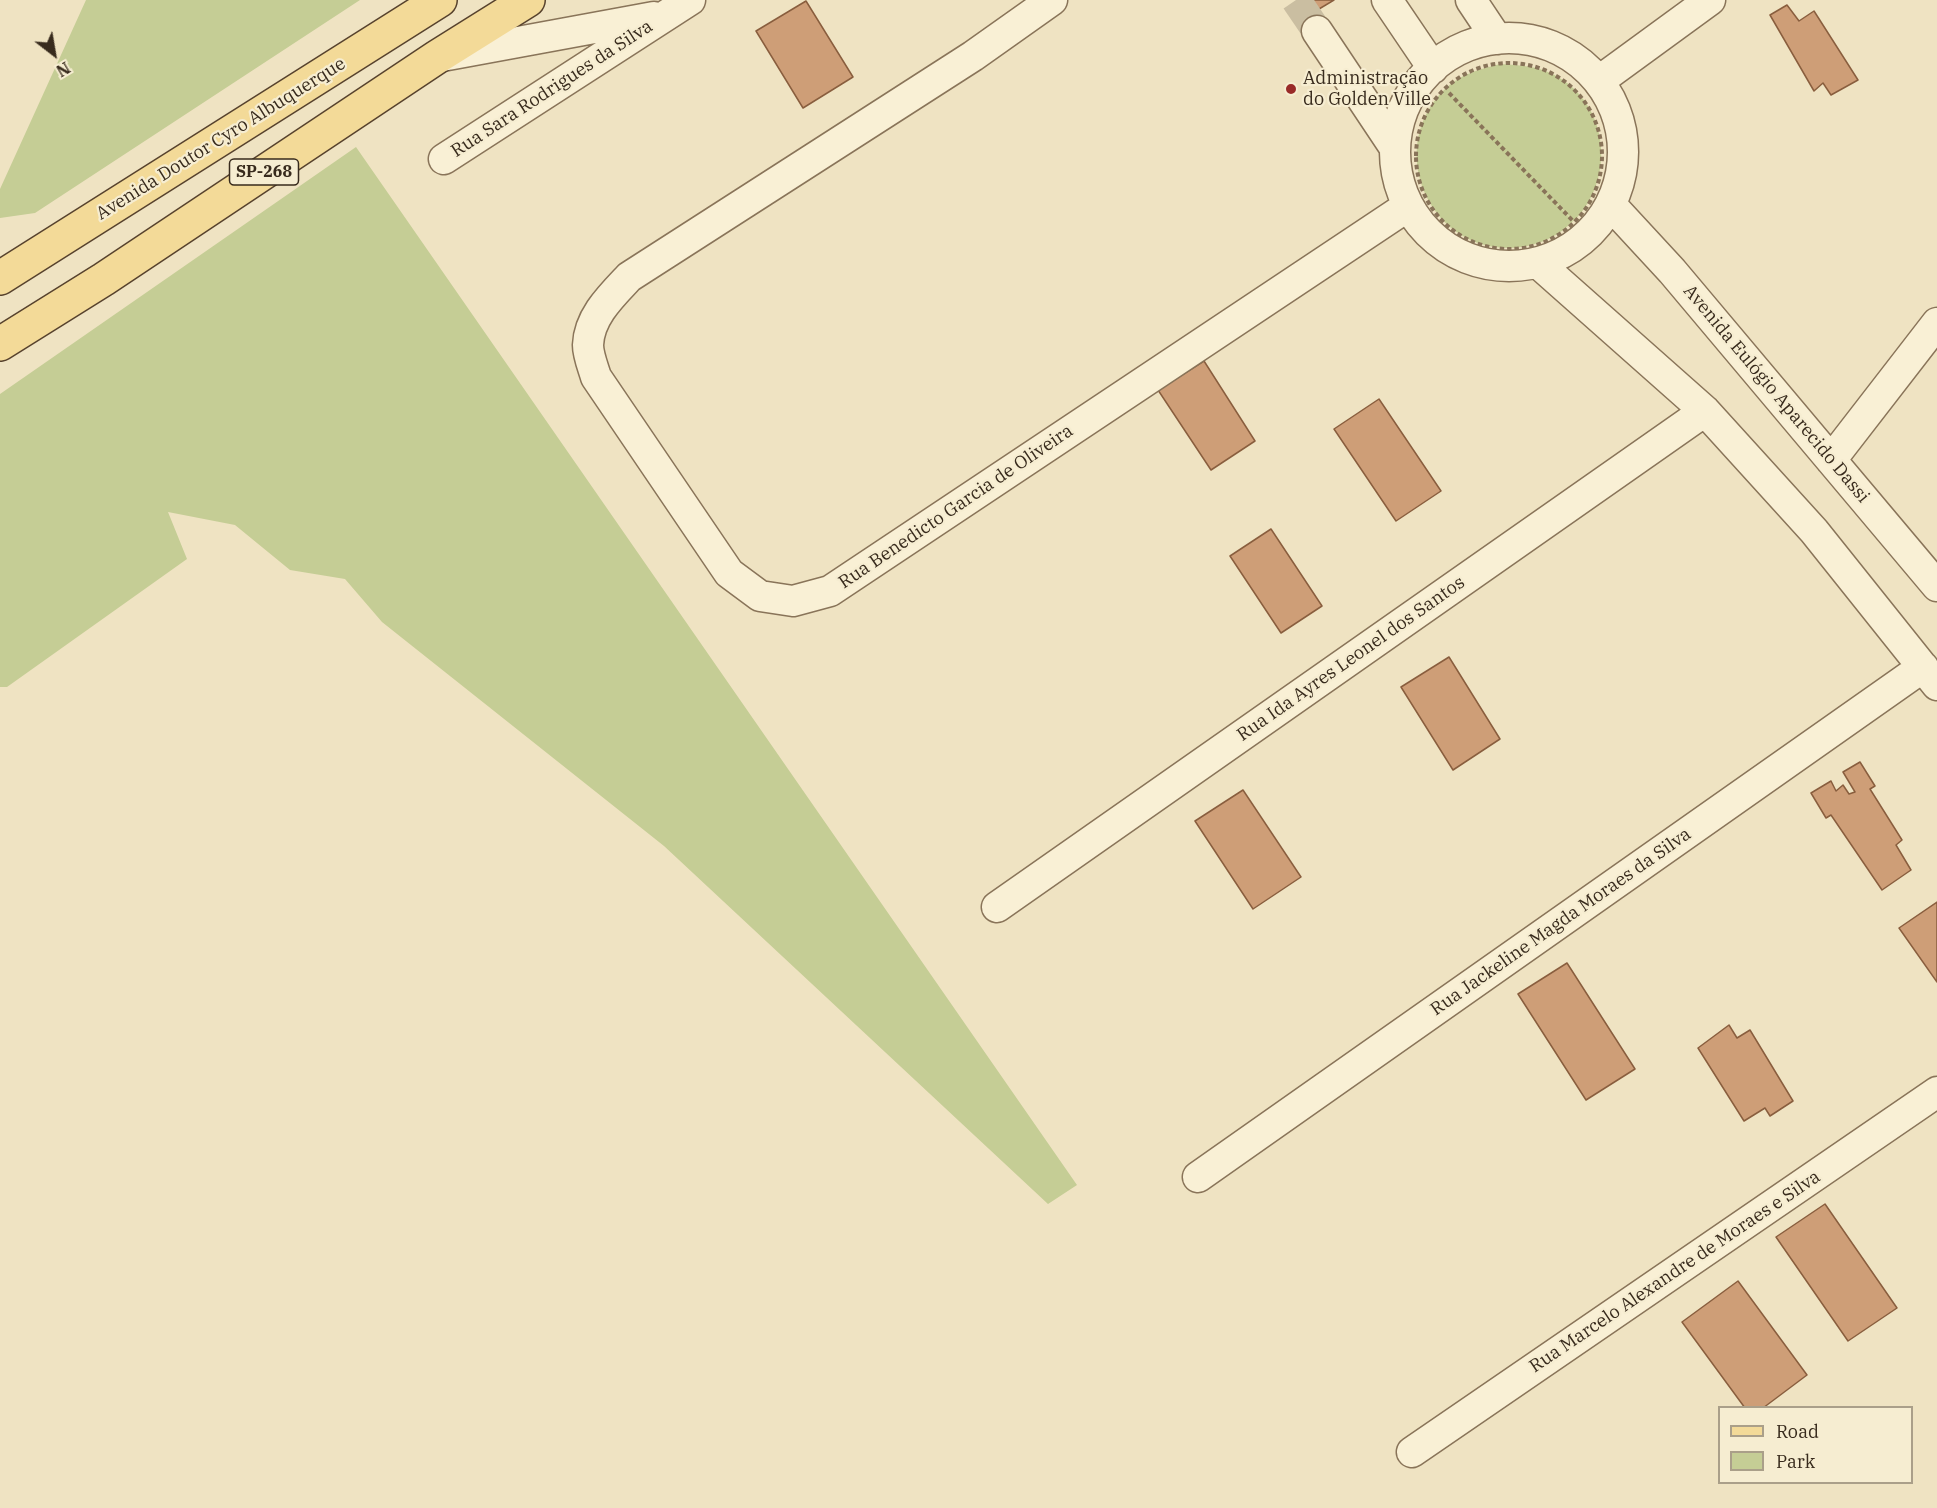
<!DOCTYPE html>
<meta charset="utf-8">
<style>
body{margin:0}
#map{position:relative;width:1937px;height:1508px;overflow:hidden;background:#efe3c2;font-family:"IBM Plex Serif",serif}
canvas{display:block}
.legend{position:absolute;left:1718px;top:1406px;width:195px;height:78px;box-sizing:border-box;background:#f6edd1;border:2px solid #aa9f89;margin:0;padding:8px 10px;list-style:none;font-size:18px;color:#382b1d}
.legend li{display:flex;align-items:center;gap:12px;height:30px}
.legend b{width:30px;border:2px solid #aa9f89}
.north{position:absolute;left:24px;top:24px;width:60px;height:60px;-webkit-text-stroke:4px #f6edd1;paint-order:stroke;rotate:149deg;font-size:16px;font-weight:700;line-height:24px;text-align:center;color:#382b1d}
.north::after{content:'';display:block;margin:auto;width:21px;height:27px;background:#382b1d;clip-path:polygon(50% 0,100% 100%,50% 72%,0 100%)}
</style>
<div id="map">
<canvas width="1937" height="1508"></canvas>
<ul class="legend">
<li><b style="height:8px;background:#f3da98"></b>Road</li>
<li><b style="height:16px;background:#c5cd95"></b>Park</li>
</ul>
<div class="north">N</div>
</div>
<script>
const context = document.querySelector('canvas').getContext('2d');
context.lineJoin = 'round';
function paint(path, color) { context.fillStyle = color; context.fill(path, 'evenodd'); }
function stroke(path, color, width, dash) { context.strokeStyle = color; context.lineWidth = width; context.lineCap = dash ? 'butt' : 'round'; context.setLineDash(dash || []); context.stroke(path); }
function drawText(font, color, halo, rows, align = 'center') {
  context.font = font + ' "IBM Plex Serif",serif'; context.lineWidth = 4.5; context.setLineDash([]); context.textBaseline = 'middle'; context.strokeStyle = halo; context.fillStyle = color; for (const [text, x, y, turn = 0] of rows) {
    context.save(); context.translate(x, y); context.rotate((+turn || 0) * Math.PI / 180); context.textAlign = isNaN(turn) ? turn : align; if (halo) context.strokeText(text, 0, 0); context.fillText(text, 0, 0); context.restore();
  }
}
paint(new Path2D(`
 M86 0H360L35 213 0 218V189Z
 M1500 64C1520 65 1540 66 1558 77 1610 107 1615 180 1574 221L1540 187 1573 221C1559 236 1541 244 1521 247 1432 259 1381 149 1446 88 1461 74 1480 69 1500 64Z
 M356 147 1077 1185 1048 1204 664 846 382 622 345 579 290 570 235 525 168 512 187 559 7 687H0V394Z`), '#c5cd95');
const building = new Path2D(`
 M1307 0H1334L1314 12Z
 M806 1 853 77 803 108 756 31Z
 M1787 5 1799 21 1814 11 1858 80 1831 95 1823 83 1814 91 1770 15Z
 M1204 361 1255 441 1211 470 1158 390Z
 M1379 399 1441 491 1396 521 1334 429Z
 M1271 529 1322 606 1281 633 1230 556Z
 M1449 657 1500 739 1453 770 1401 687Z
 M1860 762 1875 786 1870 789 1902 840 1896 845 1911 870 1882 890 1831 815 1826 818 1811 793 1831 781 1836 791 1843 785 1849 794 1855 792 1843 772Z
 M1243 790 1301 877 1253 909 1195 821Z
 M1937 902V982L1899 928Z
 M1567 963 1635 1069 1586 1100 1518 994Z
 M1729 1025 1737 1038 1750 1030 1793 1101 1770 1116 1765 1108 1744 1121 1698 1048Z
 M1825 1204 1897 1308 1848 1341 1776 1237Z
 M1738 1281 1807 1375 1763 1408H1745L1682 1322Z`);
paint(building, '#ce9e77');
stroke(building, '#895e3e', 1.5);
stroke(new Path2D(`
 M1296 0 1317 31`), '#cabea1', 30, [30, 15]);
const minor = new Path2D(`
 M1052 0 973 56 629 277C611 296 589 317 588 345 588 355 593 367 596 377L729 573 760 596 793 601 830 591 1408 206
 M1387 0 1433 68
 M1471 0 1497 39
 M1317 31 1395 148
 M1395 152a114 114 0 1 1 228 0a114 114 0 1 1-228 0Z
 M442 56 654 17
 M1599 81 1710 0
 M444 159 690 0
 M1611 205 1672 271 1937 586
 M1538 263 1705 411 1814 531 1937 685
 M1831 460 1937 323
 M997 907 1705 411
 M1198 1177 1923 667
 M1412 1452 1937 1092`);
const primary = new Path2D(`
 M0 278 440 0
 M0 344 104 279 437 57 528 0`);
stroke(minor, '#897459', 33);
stroke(primary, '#57422d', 36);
stroke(new Path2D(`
 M1416 156a93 93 0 1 1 186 0a93 93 0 1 1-186 0Z
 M1449 93 1574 222`), '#897459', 4, [4.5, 3]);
stroke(minor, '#f9f0d5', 30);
stroke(primary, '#f3da98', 33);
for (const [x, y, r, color] of [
 [1291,89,6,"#992a27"]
]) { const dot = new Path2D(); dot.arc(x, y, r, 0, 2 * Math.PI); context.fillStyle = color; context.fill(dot); stroke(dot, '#f6edd1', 2); }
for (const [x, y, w] of [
 [264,172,69]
]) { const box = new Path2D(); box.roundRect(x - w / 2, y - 13, w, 26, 4.5); context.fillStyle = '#f6edd1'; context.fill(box); stroke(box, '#382b1d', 1.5); }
drawText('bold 16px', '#382b1d', null, [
 ["SP-268",264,172]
]);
drawText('18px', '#382b1d', '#f6edd1', [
 ["Administração",1303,79],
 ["do Golden Ville",1303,100]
], 'left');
drawText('18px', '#382b1d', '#f6edd1', [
 ["Rua Sara Rodrigues da Silva",552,89,-33],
 ["Avenida Doutor Cyro Albuquerque",221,139,-32],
 ["Avenida Eulógio Aparecido Dassi",1776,394,50],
 ["Rua Benedicto Garcia de Oliveira",956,507,-34],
 ["Rua Ida Ayres Leonel dos Santos",1351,659,-35],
 ["Rua Jackeline Magda Moraes da Silva",1561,922,-35],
 ["Rua Marcelo Alexandre de Moraes e Silva",1675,1272,-34]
]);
</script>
